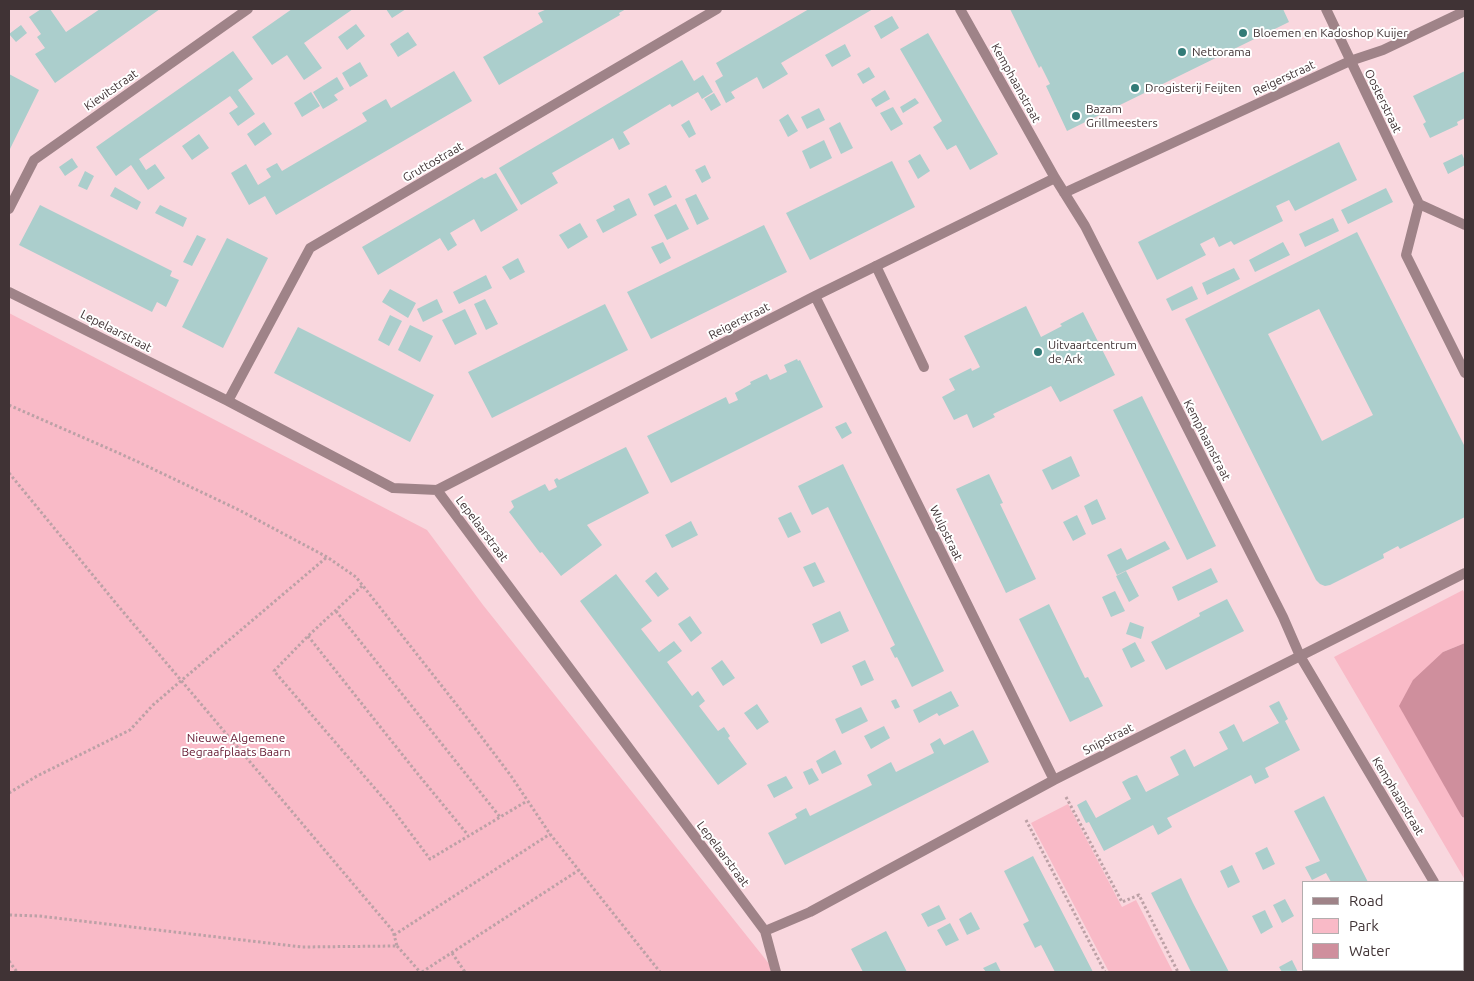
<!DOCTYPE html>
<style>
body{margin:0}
#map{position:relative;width:1474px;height:981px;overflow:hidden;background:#f9d7de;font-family:Ubuntu,sans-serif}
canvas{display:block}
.frame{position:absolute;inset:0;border:10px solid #403335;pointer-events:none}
.legend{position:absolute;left:1302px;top:881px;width:162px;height:90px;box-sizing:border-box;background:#fff;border:1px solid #b3adae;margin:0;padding:6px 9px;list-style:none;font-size:15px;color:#403335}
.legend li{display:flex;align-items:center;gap:10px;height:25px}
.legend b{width:25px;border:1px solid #b3adae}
</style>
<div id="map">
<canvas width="1474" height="981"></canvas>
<div class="frame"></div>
<ul class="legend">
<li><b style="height:6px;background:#9f8388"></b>Road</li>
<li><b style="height:14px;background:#f9bac7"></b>Park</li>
<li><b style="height:14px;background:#cf8f9d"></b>Water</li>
</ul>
</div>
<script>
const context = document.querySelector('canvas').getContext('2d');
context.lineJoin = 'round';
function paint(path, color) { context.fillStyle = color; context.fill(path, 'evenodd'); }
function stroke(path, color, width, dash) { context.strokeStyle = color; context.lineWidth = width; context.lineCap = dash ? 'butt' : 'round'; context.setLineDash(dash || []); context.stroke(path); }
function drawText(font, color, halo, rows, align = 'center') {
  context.font = font + ' Ubuntu,sans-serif'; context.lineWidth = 4; context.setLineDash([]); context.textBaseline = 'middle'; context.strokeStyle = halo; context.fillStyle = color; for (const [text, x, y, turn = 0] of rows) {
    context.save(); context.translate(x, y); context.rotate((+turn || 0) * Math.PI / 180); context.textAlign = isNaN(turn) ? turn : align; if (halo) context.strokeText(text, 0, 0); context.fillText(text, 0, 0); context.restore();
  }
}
paint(new Path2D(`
 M9 313 427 530 483 605 770 965V972H9Z
 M1463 590 1465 594V643L1443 652 1461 817 1465 818V880L1334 657Z
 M1068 804 1122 907 1136 900 1173 972H1109L1031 823Z`), '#f9bac7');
paint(new Path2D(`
 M1465 643V818L1462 817 1399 706 1413 680 1443 652Z`), '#cf8f9d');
paint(new Path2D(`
 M41 9H50L66 32 100 9H160L55 83 35 54 45 48 37 37 41 34 29 17Z
 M292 9H353L304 43 322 68 304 80 287 55 272 65 252 37Z
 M386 9H406L392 18Z
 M547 9H626L619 13 620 15 499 85 483 57 543 22 538 13Z
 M809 9H873L781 63 788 74 763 89 757 77 731 92 735 98 726 103 715 81 723 76 716 63Z
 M1010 9H1283L1289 22 1067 131 1046 86 1050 84 1041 66 1039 68Z
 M892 16 899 28 881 39 874 26Z
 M356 24 365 36 347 50 338 37Z
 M21 25 27 33 16 42 9 34Z
 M408 32 417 45 398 57 390 44Z
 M928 33 998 154 970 170 956 145 947 150 933 127 942 121 900 49Z
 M845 44 851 56 832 67 825 55Z
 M233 51 253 79 238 90 255 114 238 126 229 113 238 107 230 96 139 159 146 170 155 164 165 178 148 190 131 165 116 176 96 147Z
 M682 60 694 81 703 75 713 92 702 99 698 92 672 107 670 104 623 132 630 144 619 150 613 138 552 173 558 183 521 205 499 168Z
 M360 62 368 76 350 87 342 73Z
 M869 67 875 77 863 84 857 74Z
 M454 71 472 101 276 215 265 196 249 205 231 173 246 164 258 185 271 177 266 169 277 163 282 171 367 121 362 113 386 99 391 108Z
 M1465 71V118L1457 122 1458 125 1430 138 1423 124 1426 122 1413 96Z
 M9 74 39 90 9 151Z
 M337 77 344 89 334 95 338 100 323 109 313 92Z
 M885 90 890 99 876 107 871 99Z
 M311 92 320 106 302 117 294 103Z
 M714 93 721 105 711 111 704 99Z
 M915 98 919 103 903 113 900 107Z
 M893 107 903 124 891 131 880 113Z
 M819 108 825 120 807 129 801 117Z
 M788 114 798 131 788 137 779 120Z
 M689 120 696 134 689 138 681 125Z
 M264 122 272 134 255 146 247 134Z
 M840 122 853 148 841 154 829 128Z
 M199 134 209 148 192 160 182 146Z
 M824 140 832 158 810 169 802 151Z
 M1339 142 1357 180 1295 211 1289 200 1276 206 1283 221 1234 245 1231 241 1219 247 1214 237 1200 244 1206 255 1157 280 1138 242Z
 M920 154 930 171 918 179 908 161Z
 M1462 154 1465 161V165L1448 174 1443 163Z
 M72 158 78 167 65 176 59 167Z
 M892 161 915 207 810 260 786 213Z
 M705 165 711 178 702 183 695 170Z
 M85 171 94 176 87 190 78 186Z
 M496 173 518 210 481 232 474 219 450 233 457 245 448 251 440 238 378 275 362 247 482 177 484 179Z
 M666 185 672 197 654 206 648 194Z
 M115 187 141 202 137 210 110 196Z
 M1386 188 1393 202 1348 224 1341 210Z
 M696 194 709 219 697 225 685 199Z
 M629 198 637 215 603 233 596 220 615 210 613 206Z
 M676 204 689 229 667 240 654 215Z
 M40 205 172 271 170 276 179 280 166 307 157 302 152 312 19 245Z
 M160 205 187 218 183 227 155 213Z
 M1333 218 1339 231 1305 247 1299 234Z
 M580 223 588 237 568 249 559 235Z
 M764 225 787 272 651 339 627 292Z
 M1357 232 1465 447V517L1400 549 1398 546 1383 554 1384 558 1330 585 1325 586 1320 584 1316 580 1185 319ZM1319 309 1373 415 1322 441 1268 334Z
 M197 235 206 239 192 266 183 262Z
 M227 238 268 258 223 348 182 327Z
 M663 242 671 258 660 264 651 247Z
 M1283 242 1290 255 1255 272 1249 260Z
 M518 258 525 272 510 280 502 267Z
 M1234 268 1240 279 1207 295 1202 283Z
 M486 275 492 288 459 304 453 292Z
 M1192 286 1198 299 1172 311 1166 299Z
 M390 289 416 303 408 318 382 302Z
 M437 299 443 312 423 322 417 309Z
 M485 299 498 324 486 330 474 304Z
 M605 304 628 350 492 418 468 372Z
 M1026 306 1041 337 1062 326 1060 324 1083 312 1115 375 1060 402 1051 386 993 414 995 417 973 428 967 414 954 420 942 397 955 390 949 379 971 368 972 371 980 367 964 336Z
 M465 309 477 334 455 345 442 320Z
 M390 315 402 321 389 346 378 340Z
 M410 325 433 336 420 362 398 350Z
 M298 327 434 395 410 442 274 373Z
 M797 359 798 361 800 360 823 407 671 483 647 436 726 397 729 404 738 400 735 393 751 384 750 382 767 374 770 380 787 372 784 365Z
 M1142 396 1216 546 1187 560 1113 410Z
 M846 422 852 433 842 439 835 427Z
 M626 447 649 493 587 525 602 545 561 576 542 552 540 553 509 512 514 507 511 501 545 484 549 491 557 487 554 480 557 478 559 480Z
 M1071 456 1080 476 1052 490 1042 470Z
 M843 464 944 671 912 687 897 657 895 658 890 648 895 645 828 507 812 515 798 486Z
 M989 474 1003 503 1000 504 1036 579 1006 593 956 489Z
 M1097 499 1106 519 1092 525 1084 506Z
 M791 512 801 532 788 538 778 518Z
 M1077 515 1086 534 1073 541 1063 522Z
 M691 521 698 535 672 548 665 535Z
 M1165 541 1170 549 1117 575 1107 555 1121 548 1127 560Z
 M815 562 825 582 813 587 803 567Z
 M1211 568 1218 582 1178 601 1172 587Z
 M1126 571 1139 596 1129 602 1116 576Z
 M656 572 669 589 658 597 645 581Z
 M616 574 652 621 641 629 659 652 674 641 682 651 667 662 692 696 698 691 705 701 699 706 718 731 724 727 730 736 728 738 747 764 718 785 580 601Z
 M1115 591 1125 611 1111 617 1102 597Z
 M1227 599 1244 631 1166 670 1151 642 1200 616 1199 613Z
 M1049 604 1085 678 1088 677 1103 706 1070 722 1019 619Z
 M840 611 849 631 821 644 812 624Z
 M690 616 702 633 691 642 678 624Z
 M1130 622 1144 627 1141 639 1126 634Z
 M1135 642 1145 661 1131 668 1122 649Z
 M722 660 735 678 723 686 711 668Z
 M865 660 874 680 861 686 852 666Z
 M951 691 959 706 939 716 937 713 919 723 913 710Z
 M896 699 900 707 895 709 891 701Z
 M1279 701 1288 719 1285 721 1300 750 1265 768 1269 777 1255 784 1251 775 1167 818 1172 827 1158 835 1153 825 1104 851 1089 822 1086 823 1077 805 1086 800 1096 818 1131 799 1122 782 1129 778 1137 775 1146 792 1179 775 1170 757 1185 749 1194 767 1228 749 1219 732 1227 728 1234 724 1243 742 1279 723 1269 706Z
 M757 704 769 722 757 730 744 713Z
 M861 707 868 721 842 734 835 719Z
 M884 726 890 738 871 749 864 736Z
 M973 730 989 762 785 865 768 833 797 818 795 814 806 808 810 816 872 785 867 775 891 762 896 772 934 753 930 744 940 738 944 745Z
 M835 750 842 764 822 774 816 761Z
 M812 768 819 780 809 785 803 772Z
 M786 776 793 788 774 798 767 785Z
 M1324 796 1349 845 1368 882H1331L1326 873 1312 880 1305 867 1320 861 1294 811Z
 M1267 847 1275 864 1263 870 1255 853Z
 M1033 856 1059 906 1093 972H1055L1041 945 1035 948 1023 924 1029 921 1004 871Z
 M1232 865 1240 882 1228 888 1220 871Z
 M1181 878 1193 903 1229 972H1191L1176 942 1151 893Z
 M1285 899 1294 916 1282 923 1273 905Z
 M939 905 946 919 928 927 921 914Z
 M1265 910 1273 927 1261 934 1252 916Z
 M971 912 980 929 967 935 959 919Z
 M950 923 959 940 946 946 937 930Z
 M886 931 907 972H863L851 949Z
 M1292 960 1298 972H1282L1279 967Z
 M996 962 1001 972H986L983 968Z`), '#abcecc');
stroke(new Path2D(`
 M9 405 132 459 239 510 327 557 356 577 471 723 511 776 550 834 660 972
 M9 473 119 607 393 931 397 946 302 947 39 916 9 915
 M362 586 308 636 274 671 390 806 430 859 527 801
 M336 611 500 817
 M308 636 417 773 468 835
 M9 793 37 776 130 730 153 705 182 680 327 557
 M1066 797 1122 902 1139 895 1178 972
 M1026 820 1105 972
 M394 935 550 834
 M397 946 420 972
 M452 953 465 972
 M9 961 17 972
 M422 972 579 870`), '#bca1a6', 3, [2.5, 2.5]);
stroke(new Path2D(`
 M876 266 924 367`), '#9f8388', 10);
stroke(new Path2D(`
 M960 9 1055 178 1085 226 1283 617 1300 656 1434 882
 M1326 9 1419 204 1465 225
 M1064 193 1350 61 1383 50 1465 11
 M1419 204 1406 255 1465 373
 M9 209 34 160 248 9
 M9 292 228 401 393 488 437 490 815 296 1055 178
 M815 296 1054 780
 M228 401 310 248 717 9
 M437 490 765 931 776 972
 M765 931 810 912 1054 780 1465 573
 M1463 931 1465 935
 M1463 953 1465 951
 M1431 972 1436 970`), '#9f8388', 10);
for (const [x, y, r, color] of [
 [1243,33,5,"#327b77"],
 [1182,52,5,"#327b77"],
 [1135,88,5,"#327b77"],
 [1076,116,5,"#327b77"],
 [1038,352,5,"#327b77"]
]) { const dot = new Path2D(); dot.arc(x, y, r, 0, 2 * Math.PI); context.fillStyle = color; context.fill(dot); stroke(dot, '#fff', 2); }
drawText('12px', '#403335', '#fff', [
 ["Bloemen en Kadoshop Kuijer",1253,33],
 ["Nettorama",1192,52],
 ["Drogisterij Feijten",1145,88],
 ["Bazam",1086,109],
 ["Grillmeesters",1086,123],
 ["Uitvaartcentrum",1048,345],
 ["de Ark",1048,359]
], 'left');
drawText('12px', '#403335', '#fff', [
 ["Reigerstraat",1284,78,-25],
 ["Kemphaanstraat",1016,83,61],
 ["Kievitstraat",111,90,-35],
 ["Oosterstraat",1383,101,64],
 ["Gruttostraat",433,162,-30],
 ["Reigerstraat",739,321,-27],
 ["Lepelaarstraat",116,331,27],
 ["Kemphaanstraat",1207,440,63],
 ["Lepelaarstraat",482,529,53],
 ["Wulpstraat",946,533,64],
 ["Snipstraat",1108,739,-27],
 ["Kemphaanstraat",1398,796,59],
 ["Lepelaarstraat",723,854,53]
]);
drawText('12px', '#641831', '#fff', [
 ["Nieuwe Algemene",236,738],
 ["Begraafplaats Baarn",236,752]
]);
</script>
